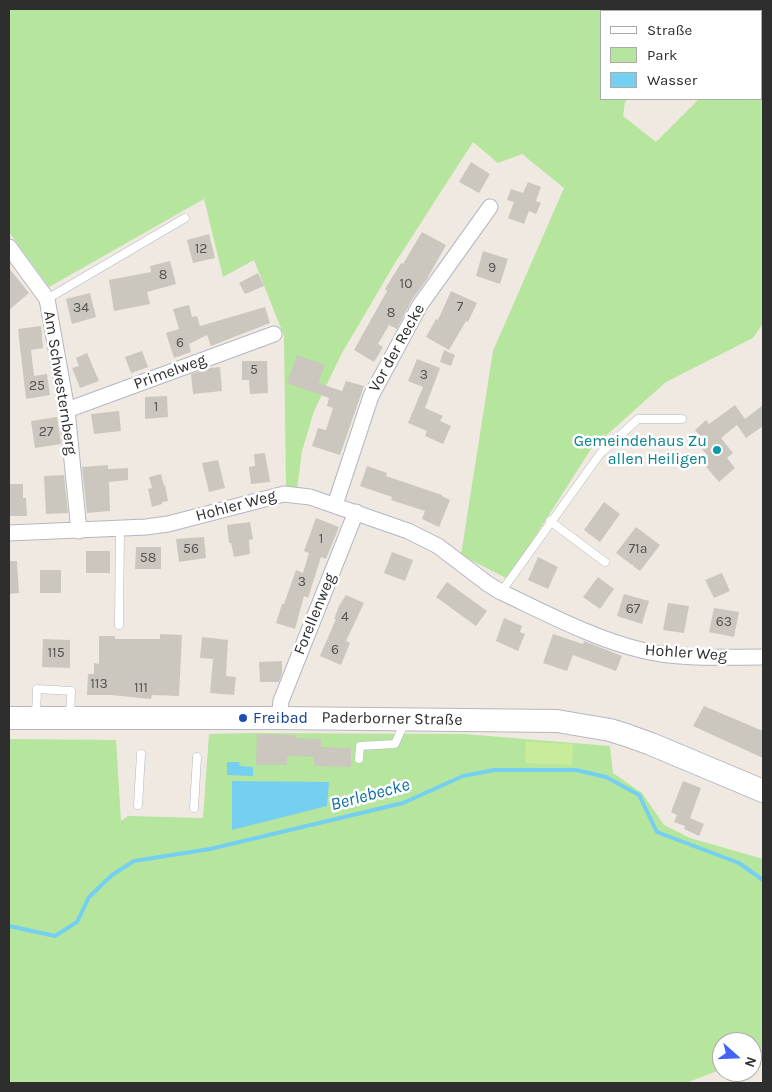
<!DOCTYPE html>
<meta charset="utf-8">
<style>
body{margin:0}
#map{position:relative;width:772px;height:1092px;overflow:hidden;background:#efe9e1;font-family:Karla,sans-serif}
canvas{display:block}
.frame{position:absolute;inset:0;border:10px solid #2e2e2e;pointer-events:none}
.legend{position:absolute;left:600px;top:10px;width:162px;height:90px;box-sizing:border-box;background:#fff;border:1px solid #ababab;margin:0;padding:6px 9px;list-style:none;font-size:15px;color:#2e2e2e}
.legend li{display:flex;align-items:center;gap:10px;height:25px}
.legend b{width:25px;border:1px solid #ababab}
.north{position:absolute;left:712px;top:1032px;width:50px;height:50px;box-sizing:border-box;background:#fff;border:1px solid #ababab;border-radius:50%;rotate:110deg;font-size:14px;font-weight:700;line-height:20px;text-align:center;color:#2e2e2e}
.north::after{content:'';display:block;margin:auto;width:18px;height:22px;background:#4264fb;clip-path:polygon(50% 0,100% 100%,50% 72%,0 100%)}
</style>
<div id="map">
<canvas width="772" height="1092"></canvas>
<div class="frame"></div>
<ul class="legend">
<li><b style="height:6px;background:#fff"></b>Straße</li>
<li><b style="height:14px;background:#b6e59e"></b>Park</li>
<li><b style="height:14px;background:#75cff0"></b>Wasser</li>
</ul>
<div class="north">N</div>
</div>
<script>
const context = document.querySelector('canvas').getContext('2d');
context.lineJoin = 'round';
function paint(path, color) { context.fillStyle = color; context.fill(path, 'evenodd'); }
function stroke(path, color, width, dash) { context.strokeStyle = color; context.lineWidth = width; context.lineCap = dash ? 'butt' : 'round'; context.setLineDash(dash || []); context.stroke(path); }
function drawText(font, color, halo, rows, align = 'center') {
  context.font = font + ' Karla,sans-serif'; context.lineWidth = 5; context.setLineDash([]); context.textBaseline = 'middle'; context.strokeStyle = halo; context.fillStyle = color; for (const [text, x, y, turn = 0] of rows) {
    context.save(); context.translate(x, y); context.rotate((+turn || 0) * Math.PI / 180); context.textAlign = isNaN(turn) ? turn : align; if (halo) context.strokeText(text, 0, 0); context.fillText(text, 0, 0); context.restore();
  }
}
paint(new Path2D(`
 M9 9H711L707 11H601V99H628L625 102 623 116 656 142 699 99H761V11H739L743 9H763V323L753 338 666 382 591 449 508 579 461 555 493 351 564 188 522 154 498 163 473 142 395 263 342 353 314 411 302 451 297 489 286 488 284 336 254 260 223 277 204 199 49 287 9 232Z
 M252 733 464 734 610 746 613 773 642 793 664 825 690 838 763 859V1052L752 1057V1042H722V1069L686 1083H9V739L116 740 121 821 128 816 203 818 209 734Z`), '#b6e59e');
paint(new Path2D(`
 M526 742 573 744 572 765 525 763Z`), '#c9ec9a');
paint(new Path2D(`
 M227 762H239L240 766 253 767V776L227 775Z
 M232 781 329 782 327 806 232 830Z`), '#75cff0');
stroke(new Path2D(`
 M9 926 55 936 77 922 89 897 112 875 134 861 210 849 403 803 463 776 494 770H576L606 777 639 795 657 832 739 863 763 880`), '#75cff0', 4);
paint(new Path2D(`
 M471 162 490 174 479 193 459 182Z
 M528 182 541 187 536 201 541 203 536 214 529 211 524 224 508 218 514 202 507 200 511 189 523 193Z
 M422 232 446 245 427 279 412 300 397 329 389 325 378 344 383 347 374 362 354 350 387 291 385 289 401 263 403 264Z
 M209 234 215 258 193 263 187 240Z
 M483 251 508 259 500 284 476 276Z
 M170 261 176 284 147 292 150 304 114 311 109 280 151 272 150 266Z
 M9 268 29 293 9 310Z
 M258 273 264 286 245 294 239 283Z
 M451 291 477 303 468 322 466 321 449 350 426 337 436 319 438 320Z
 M90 293 96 317 72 324 66 299Z
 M189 305 192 317 197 316 200 326 265 307 270 323 211 346 207 335 189 344 191 352 174 358 166 333 179 329 173 309Z
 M41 326 43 348 31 350 34 376 47 374 50 395 26 399 18 329Z
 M444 350 455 355 451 366 440 362Z
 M142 351 148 367 131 373 125 357Z
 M87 353 99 381 80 388 72 368 79 366 76 358Z
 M297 355 325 365 318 383 342 391 346 381 364 386 340 455 312 446 318 428 326 430 333 408 327 406 329 398 287 383Z
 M417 359 440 368 425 408 443 416 440 421 451 426 443 444 425 436 427 431 408 423 423 387 408 381Z
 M242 361H267L268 393 250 394 249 380H242Z
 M220 367 222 391 193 394 191 374 210 368Z
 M167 396 168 417 145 419V397Z
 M735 405 745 419 763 405V426L746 438 737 425 721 438 733 453 727 458 735 468 719 482 701 461 708 456 700 447 706 442 695 430 706 420 709 424Z
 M119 411 121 431 94 434 91 414Z
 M57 417 61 444 35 448 31 421Z
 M265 453 270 482 251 484 249 467 255 466 254 454Z
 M218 460 225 488 209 492 202 463Z
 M108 465V469L128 468V480L109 482 110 511 87 513 82 467Z
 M367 466 387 473 386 476 442 495V496L450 500 439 527 422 519 425 511 391 500 392 497 360 486Z
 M161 474 164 486 165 485 168 501 162 502V504L152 507 148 489 152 488 149 477Z
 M64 475 68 513 46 514 44 476Z
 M9 484H23V498H26L27 516H9Z
 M604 502 620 514 600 542 584 530Z
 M316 518 339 527 326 559 321 557 308 598 304 596 295 629 276 623 282 604H284L296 570 303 573 309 553 304 551Z
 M250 522 253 539 249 540 250 554 234 557 231 543H229L227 525Z
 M636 527 660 545 640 571 633 566V564L632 565 616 553Z
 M204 537 206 558 179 562 176 539Z
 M136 547H161V569H135Z
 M86 551H110V573H86Z
 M392 552 413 560 405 581 384 573Z
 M538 557 558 567 548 589 528 580Z
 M9 561H17L19 593 9 594Z
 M40 570H61V593H40Z
 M722 573 730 591 714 598 705 580Z
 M598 577 614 589 600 609 583 597Z
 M447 582 487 611 476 626 436 597Z
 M624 594 649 601 642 624 617 616Z
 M346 595 364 603 346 641 350 643 341 665 320 656 336 619H334L339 606Z
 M668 603 689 606 684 633 663 630Z
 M714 608 739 612 734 637 709 632Z
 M504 618 522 626 520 632 525 634 518 651 496 641Z
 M160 634 182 635 179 696 152 695 151 699 111 695H87L88 674H94V663L99 664V636H115V639H160Z
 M553 634 583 644 584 641 622 656 616 671 573 655 567 671 543 663Z
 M202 637 228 640 226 676 236 677 234 695 210 693 213 659 200 658Z
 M43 639 70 640V668L42 667Z
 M282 661V673L279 682H260L259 662Z
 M704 706 763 731V758L693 726Z
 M257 734 296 735 295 738 321 739V747L351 748V767L314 766V757L287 756V765H256Z
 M683 781 701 788 690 818 704 824 699 836 684 829 685 826 674 822 677 815 671 812Z`), '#cbc7bf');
const service = new Path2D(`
 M47 299 185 218
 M550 521 605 562
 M501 592 600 454 638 419H682
 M119 625 120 529
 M36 716 37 689 71 691 70 717
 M359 759 360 746 395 744 405 721
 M138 805 141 754
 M194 808 197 757`);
const minor = new Path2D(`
 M9 247 47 299 67 410 79 531
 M67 410 274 334
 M335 505 371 396 420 305 490 207
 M9 533 146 527 168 524 284 494 310 497 408 531 438 546 488 584 501 592C546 613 592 638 641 650 680 660 723 657 763 657
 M279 718 281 701 356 512`);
const secondary = new Path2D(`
 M9 718H279L557 721 610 730 626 735 651 744 763 791`);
stroke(service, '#b4b7c1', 9);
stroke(minor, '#b4b7c1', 17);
stroke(secondary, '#b4b7c1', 24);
stroke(service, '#fff', 8);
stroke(minor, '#fff', 15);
stroke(secondary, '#fff', 22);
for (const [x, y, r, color] of [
 [717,450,5,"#0f9aa8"],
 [243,718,5,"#1a4fb4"]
]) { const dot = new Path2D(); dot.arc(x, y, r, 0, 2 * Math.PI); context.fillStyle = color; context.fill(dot); stroke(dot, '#fff', 2); }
drawText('14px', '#555452', null, [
 ["12",201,249],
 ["9",492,268],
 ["8",163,275],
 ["10",406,284],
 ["7",460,307],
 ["34",81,308],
 ["8",391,313],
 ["6",180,343],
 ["5",254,370],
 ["3",424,375],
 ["25",37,386],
 ["1",156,407],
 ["27",46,432],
 ["1",321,539],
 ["56",191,549],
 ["71a",638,549],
 ["58",148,558],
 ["3",302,582],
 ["67",633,609],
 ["4",345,617],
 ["63",724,622],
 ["6",335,650],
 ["115",56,653],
 ["113",99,684],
 ["111",141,688]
]);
drawText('16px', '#2e2e2e', '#fff', [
 ["Vor der Recke",397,348,-61],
 ["Primelweg",170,372,-20],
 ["Am Schwesternberg",60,383,81],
 ["Hohler Weg",236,506,-15],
 ["Forellenweg",315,614,-68],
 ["Hohler Weg",686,653,4],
 ["Paderborner Straße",392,719,1]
]);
drawText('16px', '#0d838f', '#fff', [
 ["Gemeindehaus Zu",707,441],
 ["allen Heiligen",707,459]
], 'right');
drawText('16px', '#164399', '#fff', [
 ["Freibad",253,718]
], 'left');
drawText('italic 18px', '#0d6fa3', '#fff', [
 ["Berlebecke",370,795,-15]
]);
</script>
